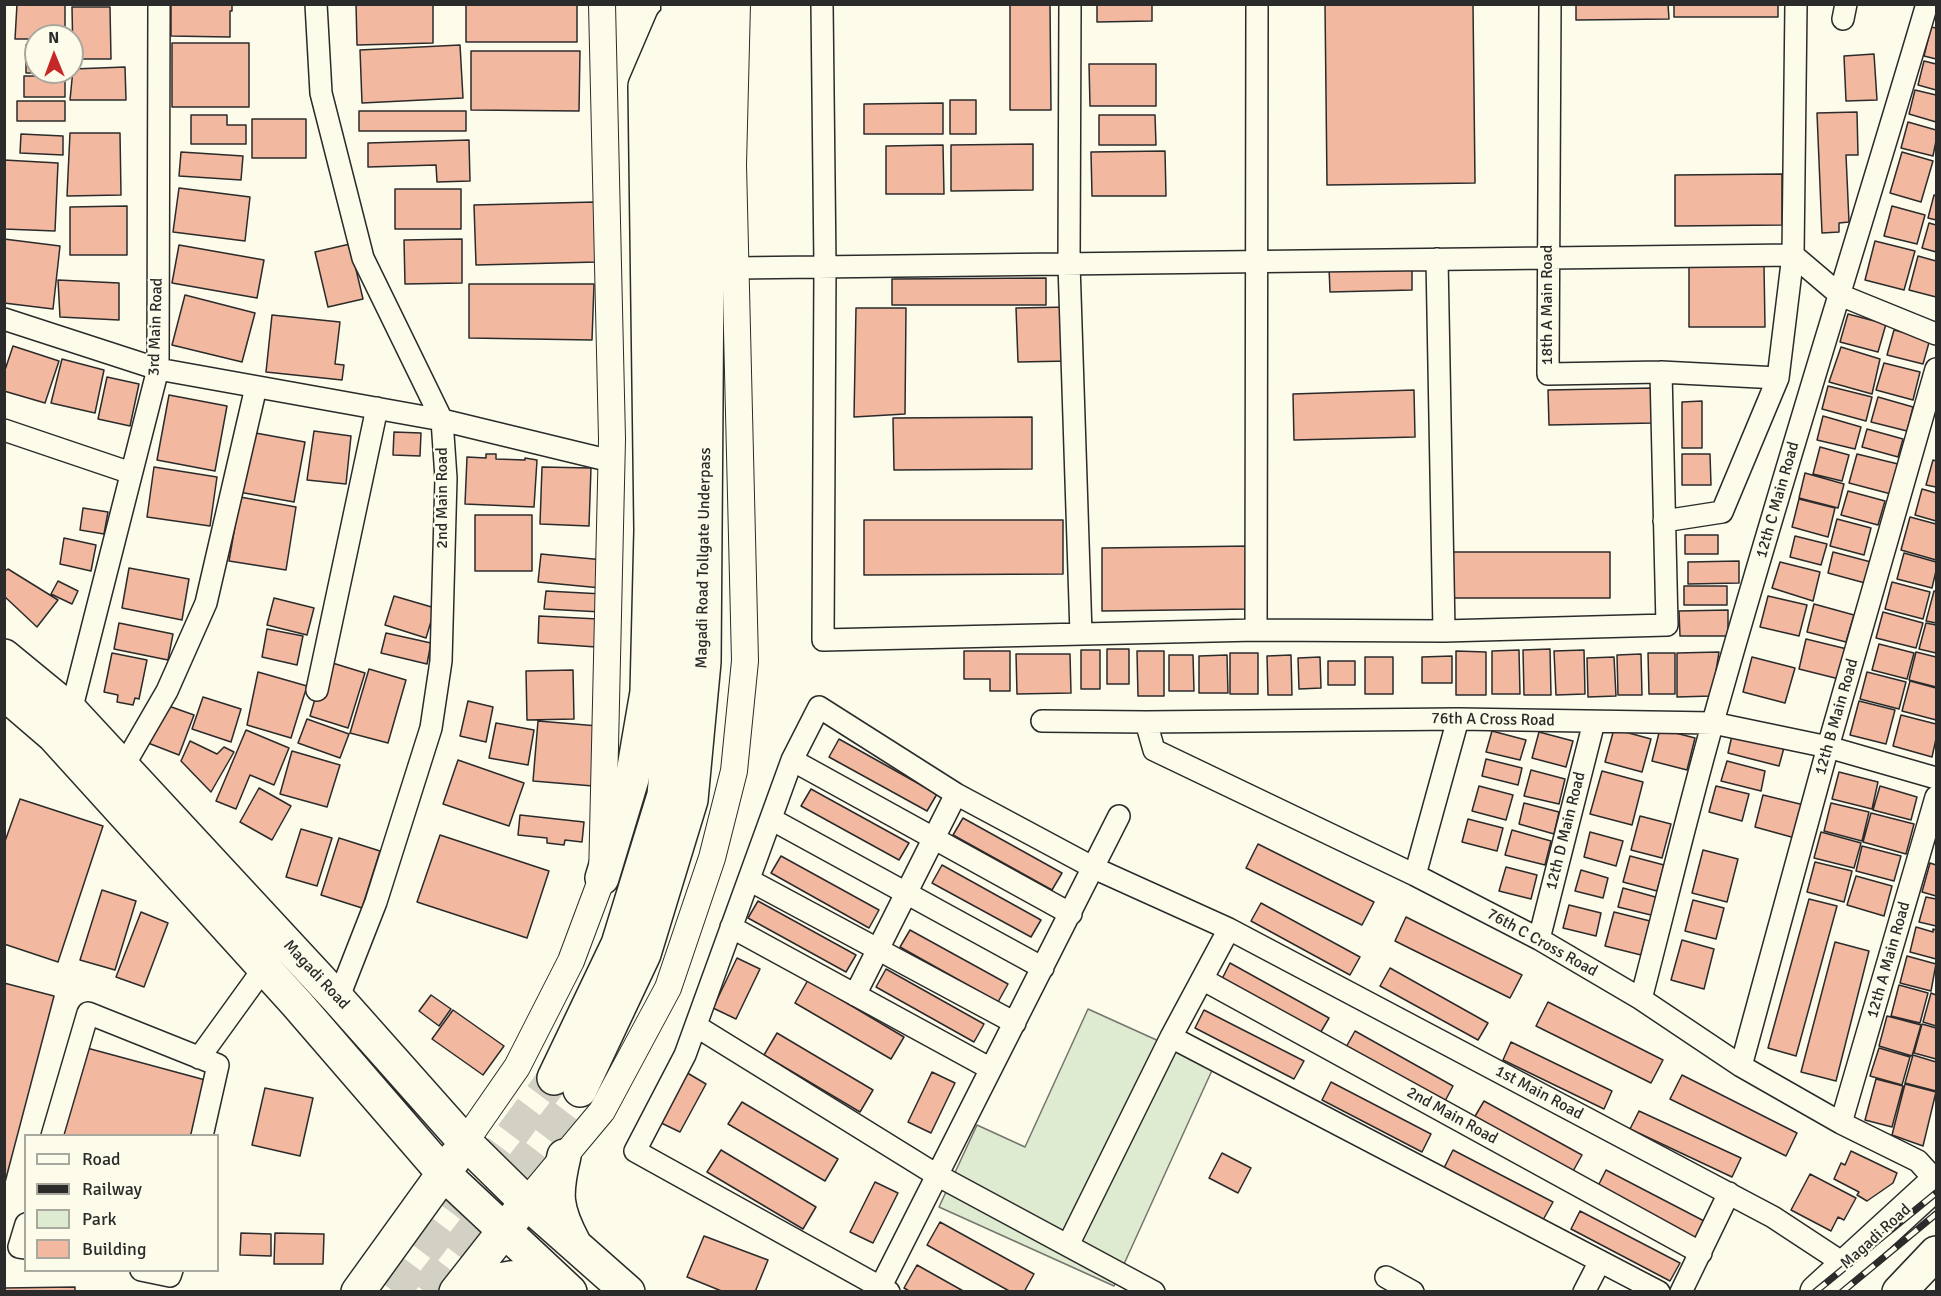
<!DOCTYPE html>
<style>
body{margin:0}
#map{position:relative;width:1941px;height:1296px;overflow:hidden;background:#fdfbea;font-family:Signika,sans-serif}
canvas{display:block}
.frame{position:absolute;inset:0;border:6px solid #2b2b2b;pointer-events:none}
.legend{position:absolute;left:24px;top:1134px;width:195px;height:138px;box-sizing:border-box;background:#fdfbea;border:2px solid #a9a89e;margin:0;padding:8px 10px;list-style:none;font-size:18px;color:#2b2b2b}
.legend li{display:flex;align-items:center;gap:12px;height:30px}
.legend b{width:30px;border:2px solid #a9a89e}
.north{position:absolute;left:24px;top:24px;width:60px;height:60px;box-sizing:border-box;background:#fdfbea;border:2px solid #a9a89e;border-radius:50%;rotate:359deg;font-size:16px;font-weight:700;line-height:24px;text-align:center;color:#2b2b2b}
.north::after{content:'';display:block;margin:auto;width:21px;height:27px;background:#c62828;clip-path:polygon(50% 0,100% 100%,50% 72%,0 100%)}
</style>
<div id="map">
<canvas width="1941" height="1296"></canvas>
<div class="frame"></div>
<ul class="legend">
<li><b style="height:8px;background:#fdfbea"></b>Road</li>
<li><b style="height:8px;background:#2b2b2b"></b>Railway</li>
<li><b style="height:16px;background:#deebd1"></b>Park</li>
<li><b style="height:16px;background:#f2b8a0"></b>Building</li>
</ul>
<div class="north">N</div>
</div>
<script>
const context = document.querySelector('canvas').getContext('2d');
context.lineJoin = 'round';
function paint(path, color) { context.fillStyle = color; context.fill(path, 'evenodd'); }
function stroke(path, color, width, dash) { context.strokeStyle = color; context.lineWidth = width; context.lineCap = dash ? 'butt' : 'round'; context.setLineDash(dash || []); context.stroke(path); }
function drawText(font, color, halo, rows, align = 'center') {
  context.font = font + ' Signika,sans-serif'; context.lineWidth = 4.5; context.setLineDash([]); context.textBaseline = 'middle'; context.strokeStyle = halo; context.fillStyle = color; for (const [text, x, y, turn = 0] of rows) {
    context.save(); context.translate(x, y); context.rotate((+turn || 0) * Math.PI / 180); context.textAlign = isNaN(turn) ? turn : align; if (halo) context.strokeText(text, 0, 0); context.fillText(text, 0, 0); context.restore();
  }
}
const green = new Path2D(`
 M1088 1009 1214 1066 1114 1286 939 1207 977 1125 1025 1147Z`);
paint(green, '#deebd1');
stroke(green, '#74746e', 1.5);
const building = new Path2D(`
 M17 4H65V36H36V39H15Z
 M171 4H232V11H230V37L171 36Z
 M356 4H433V43L357 45Z
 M466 4H577V42H466Z
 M1010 4H1050L1051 110H1010Z
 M1097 4H1152V21L1097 22Z
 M1325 4H1473L1475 183 1327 185Z
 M1576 4H1668L1669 19 1576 20Z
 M1674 4H1778V17H1674Z
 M72 7H110L111 59H73Z
 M1931 27 1936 28V59L1924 56Z
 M172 43H249V107H172Z
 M26 45H36V72L63 73H26Z
 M460 45 463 98 362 103 360 50Z
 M471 51H580L579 111 471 110Z
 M1874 54 1877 100 1846 101 1844 56Z
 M1924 61 1936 64V90L1918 85Z
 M1089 64H1156V106H1090Z
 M125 67 126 100H70L73 69Z
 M24 76H65V97H24Z
 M1915 90 1936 95V122L1909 114Z
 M950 100H976V134H950Z
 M17 101H65V121H17Z
 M943 103V134H864V104Z
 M359 111H466V131H359Z
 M1857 112 1858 155H1846L1849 222 1839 223V232L1822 233 1817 113Z
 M191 115H227V125H246V144H191Z
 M1099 115H1155L1156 145H1099Z
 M252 119H306V158H252Z
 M1908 122 1936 130V141L1933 156 1901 148Z
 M70 133H120L121 195 67 196Z
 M21 134 63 136V155L20 153Z
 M469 140 470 181 437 182 436 165 368 167V143Z
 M1033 144V190L951 191V145Z
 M943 145 944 194H886V146Z
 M1165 151 1166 196H1092L1091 152Z
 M181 152 243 156 241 180 179 176Z
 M1902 152 1933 161 1921 202 1890 193Z
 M4 160 58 163 55 231 4 229Z
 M1782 174V225L1675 226V175Z
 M179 188 250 197 245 241 173 232Z
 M395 189H461V229H395Z
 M1934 195 1936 196V220L1928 218Z
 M595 202 597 262 476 265 474 205Z
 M127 206V255H70V207Z
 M1892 206 1925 215 1917 244 1884 236Z
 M1929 223 1936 225V252L1922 248Z
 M4 239 60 246 53 309 4 303Z
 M462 239V283L405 284 404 240Z
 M1875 241 1915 251 1904 290 1865 280Z
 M350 244 363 299 328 307 315 252Z
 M179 245 264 260 257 298 172 283Z
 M1918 256 1936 261V297L1909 290Z
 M1412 266V290L1330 292 1329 267Z
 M1764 266 1765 327H1689V267Z
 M1046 278V305H892V279Z
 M58 280 119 283V320L60 317Z
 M469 284H594L592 340 469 338Z
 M185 295 255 313 242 362 172 345Z
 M1070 307V361L1018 362 1016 308Z
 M856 308H906L905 414 854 417Z
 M1848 314 1886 324 1878 352 1840 342Z
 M272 315 340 322 335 364 344 365 342 380 266 372Z
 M1894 330 1930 339 1923 364 1887 355Z
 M13 346 59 361 45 403 4 391V373Z
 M1841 347 1880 359 1872 394 1829 382Z
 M62 359 104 370 95 413 51 403Z
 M1884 363 1920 372 1913 400 1876 390Z
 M107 377 139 384 130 426 98 419Z
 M1828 386 1872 397 1866 421 1822 409Z
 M1654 388V423L1549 425 1548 390Z
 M1414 390 1415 437 1294 440 1293 394Z
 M169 395 227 406 215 471 157 460Z
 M1878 397 1913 407 1907 431 1871 422Z
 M1702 401V448H1682V402Z
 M1823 416 1861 427 1855 449 1817 440Z
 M1032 417V469L894 470 893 418Z
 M1867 429 1903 439 1898 457 1862 447Z
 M314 431 351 436 346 484 307 480Z
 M250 432 305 442 294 502 239 492Z
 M394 432 421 433 420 456 393 455Z
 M1820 447 1849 455 1842 481 1813 474Z
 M486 454H496V459L525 460V458L537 460 534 507 465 504 467 457 486 458Z
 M1682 454H1710L1711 485H1682Z
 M1857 454 1898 464 1891 494 1849 483Z
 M1933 460 1936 461V487L1926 485Z
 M154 467 217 477 210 526 147 517Z
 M542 467 591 468 589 526 540 524Z
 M1805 473 1844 484 1838 508 1799 498Z
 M1922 489 1936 493V521L1915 515Z
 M1848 491 1885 501 1878 525 1841 515Z
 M240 497 296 507 286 570 229 561Z
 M1799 499 1835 508 1828 537 1792 527Z
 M83 508 108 512 104 534 80 530Z
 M475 515H532V571H475Z
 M1910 517 1936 524V560L1901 550Z
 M1837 519 1871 528 1864 555 1830 546Z
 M864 520H1063V574L864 575Z
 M1685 535H1718V554H1685Z
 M1795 536 1827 544 1821 565 1790 557Z
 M64 538 96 545 91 571 60 564Z
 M1251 546V609L1102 611V548Z
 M1453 552H1610V598H1453Z
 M1833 552 1871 562 1865 583 1828 573Z
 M1904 553 1936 562V571L1932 588 1897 579Z
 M541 554 604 560 601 588 538 582Z
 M1739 561V583L1688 584V562Z
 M1780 562 1820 572 1813 601 1772 588Z
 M129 568 189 579 182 620 122 608Z
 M8 569 58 600 37 627 4 596V572Z
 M58 581 78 591 72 604 51 594Z
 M1892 582 1930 592 1923 619 1885 609Z
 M1684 586H1727V605H1684Z
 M546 591 603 594 602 612 544 609Z
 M1934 591H1936V623L1926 621Z
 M394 596 435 608 426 638 385 625Z
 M1768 596 1807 605 1799 636 1760 627Z
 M274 598 314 608 307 635 267 625Z
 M1814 604 1854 615 1846 642 1807 632Z
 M1728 610V636H1680L1679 611Z
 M1883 612 1923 623 1916 648 1876 638Z
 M539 616 598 619 596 647 538 643Z
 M119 623 173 634 168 660 114 649Z
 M1926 623 1936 625V653L1919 649Z
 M267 629 303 636 297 665 262 657Z
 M386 633 431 643 427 664 381 653Z
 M1806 639 1847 649 1839 679 1799 669Z
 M1879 644 1914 653 1907 679 1872 670Z
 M1107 649H1129V684H1107Z
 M1550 649 1551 695H1524L1523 650Z
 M1081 650H1100V689H1081Z
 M1519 650 1520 694H1492V651Z
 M1584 650 1585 694 1556 695 1554 651Z
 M964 651H1010V691H990V679H964Z
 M1137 651H1164V696H1138Z
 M1456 651 1486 652V695H1456Z
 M1719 652 1712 696 1677 697V653Z
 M1916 652 1936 657V687L1909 680Z
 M112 653 147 660 139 699 135 698 133 705 117 702 118 695 104 692Z
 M1230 653H1258V694H1230Z
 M1648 653H1675V694H1649Z
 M1016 654H1070L1071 693 1017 694Z
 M1641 654 1642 695H1618L1617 655Z
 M1169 655H1193L1194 691H1169Z
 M1227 655 1228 693H1199V656Z
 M1291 655 1292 695H1268L1267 656Z
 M1452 656V683H1422V657Z
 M1320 657 1321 688 1299 689 1298 658Z
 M1365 657H1393V694H1365Z
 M1614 657 1616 696 1588 697 1587 658Z
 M1752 657 1795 668 1785 703 1743 692Z
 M326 661 365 673 348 728 310 716Z
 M1328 661H1355V685H1328Z
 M369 669 406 680 388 743 350 733Z
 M573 670 574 719 527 720 526 671Z
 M258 672 307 686 291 738 247 725Z
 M1867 672 1906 682 1899 709 1860 699Z
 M1910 681 1936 688V720L1902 711Z
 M203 697 241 709 231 742 192 729Z
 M468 701 493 707 486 742 460 736Z
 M1859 701 1895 710 1886 744 1850 735Z
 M163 704 194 715 179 755 148 743Z
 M1901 715 1936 724V739L1932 757 1893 746Z
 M307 719 349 734 340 758 298 743Z
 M538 721 598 726 593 786 533 781Z
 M496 723 534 730 528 765 489 758Z
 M1614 729 1651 739 1642 772 1605 762Z
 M1660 729 1695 738 1687 770 1652 761Z
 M246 730 289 748 274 785 250 775 236 809 216 801Z
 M1492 731 1526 740 1520 760 1486 752Z
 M1733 731 1785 744 1779 766 1728 753Z
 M1539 732 1573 741 1566 767 1532 758Z
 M839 739 937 794 927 811 829 757Z
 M190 741 217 754 224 747 234 752 211 792 181 761Z
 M292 751 340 765 327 807 280 794Z
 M1486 759 1522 768 1518 785 1482 776Z
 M458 760 524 783 509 826 443 804Z
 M1727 761 1765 771 1761 791 1721 781Z
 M1531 770 1565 779 1559 804 1524 796Z
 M1602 771 1643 782 1632 825 1590 814Z
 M1839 772 1878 782 1872 809 1832 799Z
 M1479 786 1513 795 1506 820 1472 811Z
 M1716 786 1749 794 1742 821 1709 812Z
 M1880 786 1917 797 1911 820 1873 810Z
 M259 788 291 806 272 840 240 822Z
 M811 789 909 843 899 860 801 806Z
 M1763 795 1804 805 1795 838 1755 827Z
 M20 799 103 826 58 962 4 944V844Z
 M1524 803 1559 812 1554 834 1519 824Z
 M1831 803 1869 812 1862 841 1824 831Z
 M1871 813 1914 824 1906 854 1863 842Z
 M520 815 584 822 582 842 565 840 564 845 547 843V838L518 835Z
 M1640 816 1671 824 1662 858 1631 850Z
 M963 818 1062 873 1052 890 953 835Z
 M1468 819 1503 828 1497 851 1462 842Z
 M301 829 332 838 317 886 286 877Z
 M1512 830 1551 841 1545 865 1505 855Z
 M1590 832 1623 841 1616 866 1584 857Z
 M1821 832 1861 843 1854 868 1814 858Z
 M440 835 549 871 527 938 417 902Z
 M339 838 380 851 362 908 321 895Z
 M1258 844 1374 902 1362 925 1246 868Z
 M1862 846 1901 856 1894 881 1856 871Z
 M1703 850 1738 859 1727 902 1692 893Z
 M781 856 879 910 869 928 771 873Z
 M1630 856 1664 865 1657 891 1623 882Z
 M1815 862 1852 871 1844 902 1807 892Z
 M1930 863 1936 865V896L1922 892Z
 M942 865 1041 920 1031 937 932 883Z
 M1506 867 1537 875 1531 899 1499 891Z
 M1581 870 1608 878 1603 898 1575 891Z
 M1856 876 1892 886 1884 916 1847 905Z
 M1623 888 1659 898 1655 916 1618 907Z
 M102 890 136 901 115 970 80 960Z
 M1926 897 1936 899V926L1919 922Z
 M1809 899 1837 906 1796 1056 1768 1048Z
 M1693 900 1724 908 1716 939 1685 931Z
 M758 901 856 955 846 972 748 918Z
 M1261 903 1360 957 1350 975 1251 921Z
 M1569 905 1601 913 1596 936 1563 928Z
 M141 912 168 923 144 987 116 977Z
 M1614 912 1650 921 1641 955 1605 946Z
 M1406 917 1522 975 1510 998 1395 941Z
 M1916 927 1933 932V929L1936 930V959L1910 952Z
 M910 930 1008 984 998 1002 900 947Z
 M1682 940 1714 949 1704 989 1671 980Z
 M1835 942 1869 951 1836 1081 1801 1072Z
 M1907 956 1936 964 1931 991 1900 983Z
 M737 958 760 969 736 1019 713 1008Z
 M1230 963 1329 1018 1319 1035 1221 981Z
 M1390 968 1488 1023 1478 1040 1380 986Z
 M886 969 984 1024 974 1042 876 987Z
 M808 980 904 1037 891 1059 795 1003Z
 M4 983 54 996 4 1186Z
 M1899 985 1928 993 1920 1023 1891 1016Z
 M1931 993 1936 995V1026L1923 1022Z
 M431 995 451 1009 439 1026 419 1011Z
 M1548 1002 1663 1060 1651 1083 1536 1026Z
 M453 1010 504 1046 483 1075 432 1039Z
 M1204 1010 1304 1061 1294 1079 1195 1028Z
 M1887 1016 1921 1025 1912 1056 1879 1046Z
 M1922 1024 1936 1028V1059L1914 1053Z
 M1355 1031 1453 1086 1444 1103 1345 1049Z
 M777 1033 873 1090 860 1112 764 1055Z
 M1511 1042 1612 1091 1604 1109 1503 1060Z
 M87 1048 209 1081 194 1136H63Z
 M1879 1048 1910 1057 1902 1085 1870 1076Z
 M1913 1055 1936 1062V1091L1905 1083Z
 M684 1071 706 1084 680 1132 657 1121Z
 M932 1072 955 1083 931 1133 908 1122Z
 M1682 1075 1797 1133 1786 1156 1670 1099Z
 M1876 1079 1903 1086 1892 1127 1865 1120Z
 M1331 1082 1431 1134 1422 1152 1322 1100Z
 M1905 1084 1936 1092 1923 1146 1892 1135Z
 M265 1088 313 1098 300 1156 252 1145Z
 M1484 1101 1582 1155 1572 1173 1474 1118Z
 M742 1102 838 1159 825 1181 728 1124Z
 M1639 1111 1741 1158 1732 1177 1630 1129Z
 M721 1150 816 1207 803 1229 707 1172Z
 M1453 1150 1553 1202 1543 1220 1444 1168Z
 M1851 1151 1897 1173 1893 1183 1867 1201 1857 1195 1859 1192 1834 1179 1841 1163 1845 1165Z
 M1222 1153 1251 1168 1238 1193 1209 1178Z
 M1606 1170 1706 1222 1696 1240 1597 1188Z
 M1810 1174 1856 1198 1844 1220 1838 1217 1831 1231 1791 1210Z
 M875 1182 898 1193 873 1243 850 1232Z
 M1580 1211 1680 1263 1670 1281 1571 1229Z
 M940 1222 1034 1274 1024 1292H1011L927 1245Z
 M241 1233 271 1234V1256L240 1255Z
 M275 1233 324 1234 323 1264H274Z
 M704 1236 768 1260 755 1292H724L687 1277Z
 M917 1265 965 1292H911L904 1288Z
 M75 1287V1292H4V1288Z`);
paint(building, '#f2b8a0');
stroke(building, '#2b2b2b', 1.5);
stroke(new Path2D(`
 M394 1292 554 1078
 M425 1292 580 1090`), '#d3d1c4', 33, [33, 16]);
const minor = new Path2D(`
 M316 4 321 93 363 258 442 420 446 478 441 661 431 728 376 902 338 999
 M822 4 825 267 823 640 1256 630 1444 631 1667 625 1661 372
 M1070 4 1069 264 1081 634
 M1550 4 1548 374 1661 372 1778 378
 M1843 19 1846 4
 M1437 259 1444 631
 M735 268 1793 255 1840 295 1936 334
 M4 319 158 369 442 420 611 461
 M4 430 131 473
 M1664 521 1722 512 1778 378 1793 255 1796 4
 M1256 630 1257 4
 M317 690 377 408
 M71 711 158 369 159 4
 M1042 721 1146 722 1458 719 1713 723 1828 747 1936 778
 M1146 722 1154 750 1415 875 1539 939 1641 999 1741 1066 1841 1123 1918 1161 1936 1181
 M792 760 1071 914
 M123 767 167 691 206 603 256 387
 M771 819 1043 968
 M1415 875 1458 719
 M749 880 1015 1023
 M731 927 991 1069
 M1539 939 1594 722
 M1202 979 1701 1253
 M855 995 956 794
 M1641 999C1665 907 1687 814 1713 722 1780 482 1856 244 1927 4
 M696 1026 935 1174 1154 1292
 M1171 1037 1659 1292
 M199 1058 264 968
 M1741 1066 1828 747 1936 369
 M1841 1123 1936 797
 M52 1136 88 1013 218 1065 202 1136
 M26 1224 19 1247 26 1248
 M1068 1245 1171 1037 1229 929
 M141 1270 170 1276 172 1270
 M1386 1277 1413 1292
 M878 1292 1119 816
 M889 1292 635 1151 685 1055 792 760 819 707 956 794 1094 868 1229 929 1773 1217 1846 1265
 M1584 1292 1600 1261
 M1681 1292 1729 1193`);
const tertiary = new Path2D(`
 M465 1142 517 1067 571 961 602 878 612 439 602 4
 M526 1202 602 1111 668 988 712 858 734 771 745 661 733 165 737 4`);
const primary = new Path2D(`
 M4 656 71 711 338 999 465 1142 526 1202 628 1292
 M4 693 53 735 297 1004 444 1174 570 1292
 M602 878 632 779 647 692 651 530 645 86 672 23
 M554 1078 618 944 664 795 676 661 678 4
 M580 1090 644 954 691 800 704 662 709 4
 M564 1156C555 1194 555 1208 574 1243
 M358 1292 456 1156
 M456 1292 518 1213
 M471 1292C495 1274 527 1277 555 1278
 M1817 1292 1936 1183
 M1899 1292 1936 1253`);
stroke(minor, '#2b2b2b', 24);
stroke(tertiary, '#2b2b2b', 28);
stroke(primary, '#2b2b2b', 36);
stroke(minor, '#fdfbea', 21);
stroke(tertiary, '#fdfbea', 26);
stroke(primary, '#fdfbea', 33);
const rail = new Path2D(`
 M1815 1292 1936 1193
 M1842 1292 1936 1214`);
stroke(rail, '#2b2b2b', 7);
stroke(rail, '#fdfbea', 4.5, [14]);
drawText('16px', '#2b2b2b', '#fdfbea', [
 ["18th A Main Road",1548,305,-90],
 ["3rd Main Road",156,327,-88],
 ["2nd Main Road",443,498,-90],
 ["12th C Main Road",1778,500,-74],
 ["Magadi Road Tollgate Underpass",704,558,-89],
 ["12th B Main Road",1837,717,-74],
 ["76th A Cross Road",1493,720,1],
 ["12th D Main Road",1566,831,-76],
 ["76th C Cross Road",1542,943,29],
 ["12th A Main Road",1889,960,-74],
 ["Magadi Road",316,975,47],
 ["1st Main Road",1539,1093,28],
 ["2nd Main Road",1452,1116,29],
 ["Magadi Road",1876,1237,-42]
]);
</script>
